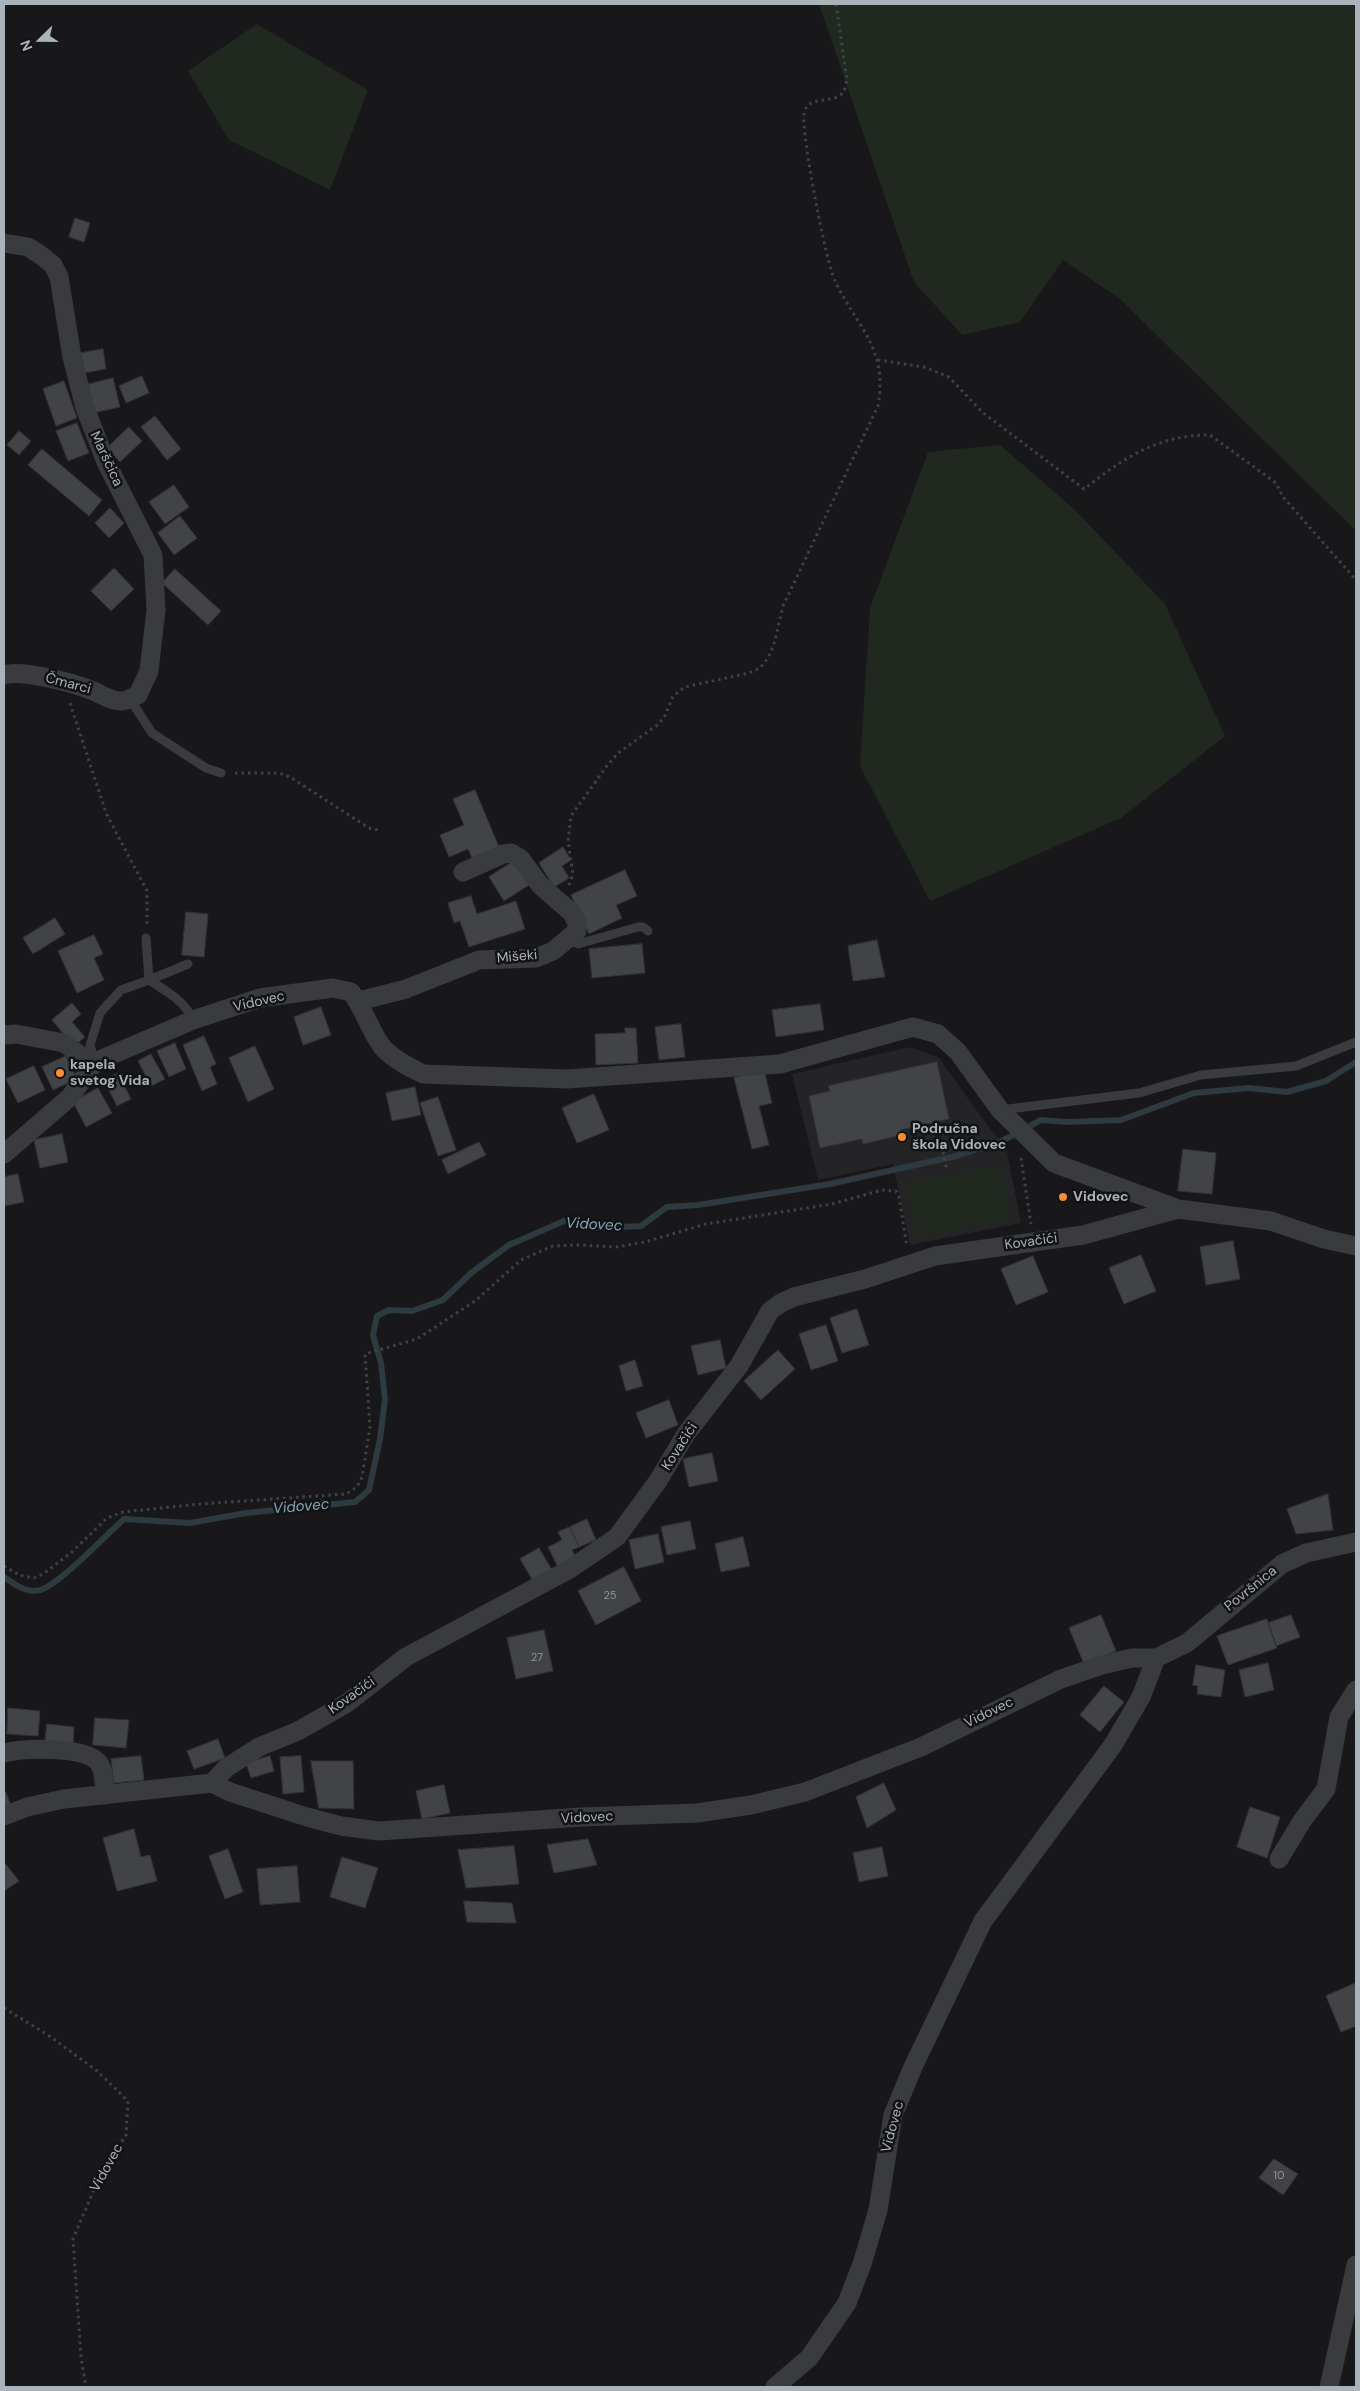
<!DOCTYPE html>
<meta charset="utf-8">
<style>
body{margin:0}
#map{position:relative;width:1360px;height:2391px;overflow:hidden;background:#18181a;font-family:"DM Sans",sans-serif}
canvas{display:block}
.frame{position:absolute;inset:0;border:5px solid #aab2ba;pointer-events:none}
.north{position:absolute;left:15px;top:15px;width:50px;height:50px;-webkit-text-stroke:4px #131315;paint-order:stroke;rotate:248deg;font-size:14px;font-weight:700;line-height:20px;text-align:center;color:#aab2ba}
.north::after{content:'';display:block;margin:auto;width:18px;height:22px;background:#aab2ba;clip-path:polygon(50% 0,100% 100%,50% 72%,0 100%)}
</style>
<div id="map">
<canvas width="1360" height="2391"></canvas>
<div class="frame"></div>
<div class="north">N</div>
</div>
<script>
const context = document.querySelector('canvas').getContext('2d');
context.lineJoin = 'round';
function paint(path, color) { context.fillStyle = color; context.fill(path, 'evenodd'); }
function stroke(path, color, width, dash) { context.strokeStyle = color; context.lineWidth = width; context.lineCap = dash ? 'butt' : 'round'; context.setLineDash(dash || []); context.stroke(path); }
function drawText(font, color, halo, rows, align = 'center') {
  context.font = font + ' "DM Sans",sans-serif'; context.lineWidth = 5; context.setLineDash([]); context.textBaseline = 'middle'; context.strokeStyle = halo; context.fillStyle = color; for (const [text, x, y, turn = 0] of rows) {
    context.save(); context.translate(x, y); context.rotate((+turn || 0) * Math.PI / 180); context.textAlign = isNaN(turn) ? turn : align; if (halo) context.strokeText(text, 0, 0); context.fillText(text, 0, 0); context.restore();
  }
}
paint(new Path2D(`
 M910 1047 939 1058 988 1126 1006 1147 1021 1223 910 1245 893 1164 818 1180 792 1074Z`), '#242427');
paint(new Path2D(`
 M819 4H1356V531L1120 299 1063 260 1020 322 962 335 914 282Z
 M257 24 368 90 330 190 229 140 188 71Z
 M1000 445 1075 510 1165 604 1225 736 1121 818 930 901 860 766 870 608 928 452Z
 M1002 1164 1012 1219 916 1238 906 1183Z`), '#202820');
stroke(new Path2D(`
 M4 1577C14 1584 27 1594 40 1590 59 1585 107 1534 124 1519L190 1523 246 1513 355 1502 369 1490 380 1439 385 1399 381 1363 373 1335 377 1316 389 1310 412 1311 443 1300 471 1273 509 1245 564 1221 598 1228 641 1226 667 1207 698 1205 830 1184 956 1156 1000 1142 1041 1120 1068 1122 1121 1120 1194 1093 1249 1088 1287 1092 1326 1081 1356 1062`), '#2d3a3f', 6);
const building = new Path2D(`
 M75 218 90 223 84 242 69 237Z
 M103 349 106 369 84 373 81 353Z
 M142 376 149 393 126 403 119 386Z
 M113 378 120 407 93 413 86 385Z
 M64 381 77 418 56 426 43 389Z
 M155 416 181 449 167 460 141 427Z
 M77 423 89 453 68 461 56 431Z
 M129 427 142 441 120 462 107 448Z
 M19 431 31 441 19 455 7 445Z
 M42 449 102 500 89 516 28 465Z
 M174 485 189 507 165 524 149 502Z
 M110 508 124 523 109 538 95 523Z
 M180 516 197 538 174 555 158 533Z
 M114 568 134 589 111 611 91 591Z
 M175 569 221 611 208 625 162 583Z
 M475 790 499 847 472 858 468 849 449 857 440 835 464 825 453 799Z
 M563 847 571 860 562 866 569 878 554 887 539 863Z
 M514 861 529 885 504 901 489 877Z
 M625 870 637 896 616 905 622 918 589 934 571 895Z
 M471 896 477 914 516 901 525 929 469 947 460 921 454 923 448 903Z
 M186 912 208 914 204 957 182 955Z
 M55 918 65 934 33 954 23 938Z
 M94 935 103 954 94 958 104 980 77 993 58 951Z
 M877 940 885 977 853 981 848 946Z
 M642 944 645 973 592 978 589 949Z
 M72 1003 81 1014 72 1022 85 1037 74 1046 52 1020Z
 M820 1004 824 1030 776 1037 772 1010Z
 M321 1007 331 1035 303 1045 294 1017Z
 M681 1024 685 1057 659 1060 655 1027Z
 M625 1028H636L638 1063 596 1065 595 1034 625 1033Z
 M204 1036 216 1064 210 1067 217 1084 202 1091 183 1045Z
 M175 1043 186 1069 169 1077 157 1051Z
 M255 1046 274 1089 248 1102 229 1058Z
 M151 1054 165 1079 151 1086 138 1061Z
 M66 1056 77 1079 53 1090 42 1067Z
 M937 1062 949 1119 900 1130 902 1135 863 1144 862 1139 820 1148 809 1096 830 1091 828 1086Z
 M34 1066 45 1090 18 1103 6 1079Z
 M764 1070 772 1103 759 1106 769 1145 752 1149 734 1078Z
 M118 1073 131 1099 117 1106 104 1081Z
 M415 1087 421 1115 392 1121 386 1093Z
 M98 1088 112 1113 86 1127 73 1102Z
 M594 1094 609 1130 577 1143 562 1108Z
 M438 1097 456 1150 438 1156 420 1103Z
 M62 1134 68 1162 40 1168 34 1140Z
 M479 1142 486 1155 448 1174 442 1160Z
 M1183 1149 1216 1153 1212 1194 1178 1191Z
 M18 1174 24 1202 4 1206V1177Z
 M1233 1241 1240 1279 1206 1285 1200 1247Z
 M1141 1255 1156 1291 1124 1304 1109 1268Z
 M1033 1256 1048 1292 1016 1305 1001 1269Z
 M857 1309 869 1345 842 1353 830 1318Z
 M826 1325 838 1361 811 1370 799 1334Z
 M720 1340 726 1368 698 1375 691 1346Z
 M778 1350 795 1369 761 1400 744 1381Z
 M635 1360 643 1386 626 1391 619 1366Z
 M669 1400 678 1425 646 1438 636 1413Z
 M712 1453 718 1481 689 1487 683 1459Z
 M1328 1494 1333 1530 1296 1534 1287 1509Z
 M587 1519 596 1540 579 1547 570 1527Z
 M690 1521 696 1549 667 1555 661 1527Z
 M570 1527 579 1547 572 1550 576 1558 558 1567 548 1547 562 1540 558 1532Z
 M658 1534 664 1562 635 1569 629 1540Z
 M743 1537 750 1566 721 1572 715 1544Z
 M539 1548 552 1570 533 1581 520 1559Z
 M624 1567 641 1601 596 1625 578 1591Z
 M1101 1615 1116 1651 1084 1664 1069 1628Z
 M1291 1615 1300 1637 1276 1646 1268 1623Z
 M1267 1619 1277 1648 1228 1665 1217 1636Z
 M544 1630 553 1671 516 1679 507 1638Z
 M1268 1663 1274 1690 1245 1697 1239 1670Z
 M1196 1665 1225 1670 1221 1697 1197 1694 1198 1686 1193 1685Z
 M1104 1686 1124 1702 1100 1732 1080 1715Z
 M8 1708 40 1711 38 1736 7 1734Z
 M95 1718 129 1720 126 1748 93 1745Z
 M47 1724 74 1727 73 1745 45 1742Z
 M218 1739 225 1758 194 1769 187 1751Z
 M141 1756 144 1780 114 1783 111 1759Z
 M270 1756 274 1771 251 1778 246 1763Z
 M301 1756 304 1792 283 1794 280 1757Z
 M311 1761H353L354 1809 319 1808Z
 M884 1783 896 1810 867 1828 856 1797Z
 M444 1785 450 1813 422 1819 416 1791Z
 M4 1792H6L11 1807 4 1810Z
 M1250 1807 1280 1817 1267 1858 1237 1847Z
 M134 1829 141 1857 150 1855 157 1881 117 1891 103 1838Z
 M588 1839 597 1865 554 1873 547 1845Z
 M514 1846 519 1884 466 1888 458 1850Z
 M882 1847 888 1876 859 1882 853 1853Z
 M228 1849 243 1892 225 1899 209 1856Z
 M342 1857 378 1868 365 1908 330 1897Z
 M4 1862 19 1881 4 1891Z
 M297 1866 300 1902 260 1905 257 1869Z
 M464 1901 512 1903 516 1923 467 1922Z
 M1356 1983V2026L1341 2032 1326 1996Z
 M1274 2159 1298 2174 1283 2195 1259 2178Z`);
paint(building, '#424347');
stroke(building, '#323336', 1);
stroke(new Path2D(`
 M878 360 924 367 949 377 982 412 1084 489C1124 458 1157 435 1210 435L1276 483 1283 497 1356 580
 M70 703 106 813 147 891V926
 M235 773H279L290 777 369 828 378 830
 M569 885 573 874 568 841 571 816 606 767 618 753 656 726 664 718 673 696 685 687 749 673 760 668 768 658 774 644 783 606 878 406C888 347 858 329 835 281 826 263 801 132 804 114 807 93 835 106 844 91 845 89 846 83 847 80L836 4
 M943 1152 947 1170
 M1021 1158 1031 1224
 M4 1566 19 1575 34 1578 43 1574 72 1552 107 1518 123 1512 200 1504 346 1494 357 1487 362 1477 370 1427 365 1354 417 1339 475 1301 521 1260 553 1246 579 1245 616 1247 645 1242 706 1224 832 1204 882 1190 896 1191 899 1197 907 1247
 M4 2008 48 2035 97 2071 128 2101 126 2135 100 2176 73 2239 81 2357 86 2387`), '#3f4246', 3, [2.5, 4]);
stroke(new Path2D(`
 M130 699 152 733 206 768 221 773
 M146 938 149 980 188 964
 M569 940 578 944 638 927H643L648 931
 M95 1062 90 1045 100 1013 121 990 149 980C167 992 184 1000 193 1020
 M1000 1110 1139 1093 1201 1075 1296 1066 1356 1042`), '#393b3f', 9);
stroke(new Path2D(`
 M4 243 28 247 42 256 53 265 59 277 72 357 85 408 106 462 153 555 156 610 149 671 138 695C133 697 126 702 120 701 111 701 99 693 91 690 73 683 21 669 4 675
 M359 1001 406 989 479 960 536 958 553 951 577 931V923L572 913 540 885 521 859 511 853 503 854 463 872
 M4 1035 16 1034 64 1043 92 1064
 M4 1154 70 1097 95 1062 193 1020 260 998 333 988 351 992C364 1008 372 1036 384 1049 395 1060 409 1067 423 1074L567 1079 780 1064 913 1027 938 1034 958 1052 1000 1110 1054 1163 1178 1209 1271 1221 1324 1239 1356 1246
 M4 1753C24 1748 83 1746 98 1762 105 1770 104 1785 105 1795
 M212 1783 226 1768 259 1747 298 1731 347 1703 406 1657 570 1569 617 1537 658 1481 686 1434 739 1366 770 1311 781 1303 794 1297 865 1279 935 1256 1083 1235 1178 1209
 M4 1816 27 1807 64 1799 212 1783 230 1792 307 1817 341 1826 379 1831 581 1817 697 1813 751 1805 805 1792 921 1747 1061 1679 1102 1665 1132 1658H1156L1187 1643 1282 1564 1306 1553 1356 1542
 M1279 1859 1302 1821 1326 1789 1339 1717 1356 1690
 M775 2387 809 2358 847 2303 862 2264 878 2210 893 2115 913 2067 983 1921 1113 1745 1141 1697 1156 1658
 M1329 2387 1356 2265`), '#393b3f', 19);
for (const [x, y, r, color] of [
 [60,1073,5,"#f78e33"],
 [902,1137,5,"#f78e33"],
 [1063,1197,5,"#f78e33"]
]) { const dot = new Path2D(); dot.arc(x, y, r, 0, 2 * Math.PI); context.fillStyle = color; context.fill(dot); stroke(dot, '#131315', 2); }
drawText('11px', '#90969d', null, [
 ["25",610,1596],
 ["27",537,1658],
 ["10",1279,2176]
]);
drawText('14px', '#aab2ba', '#131315', [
 ["Marščica",106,459,65],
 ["Čmarci",68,684,15],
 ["Mišeki",517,957,-5],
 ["Vidovec",259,1002,-13],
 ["Kovačići",1031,1242,-8],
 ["Kovačići",680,1447,-57],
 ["Površnica",1251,1589,-39],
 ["Kovačići",352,1696,-35],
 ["Vidovec",989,1713,-26],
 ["Vidovec",587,1818,-3],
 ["Vidovec",893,2127,-75],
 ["Vidovec",107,2168,-61]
]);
drawText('bold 14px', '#aab2ba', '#131315', [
 ["kapela",70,1065],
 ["svetog Vida",70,1081],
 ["Područna",912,1129],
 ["škola Vidovec",912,1145],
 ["Vidovec",1073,1197]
], 'left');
drawText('italic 15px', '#80a7b6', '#131315', [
 ["Vidovec",594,1225,3],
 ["Vidovec",301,1507,-5]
]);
</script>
